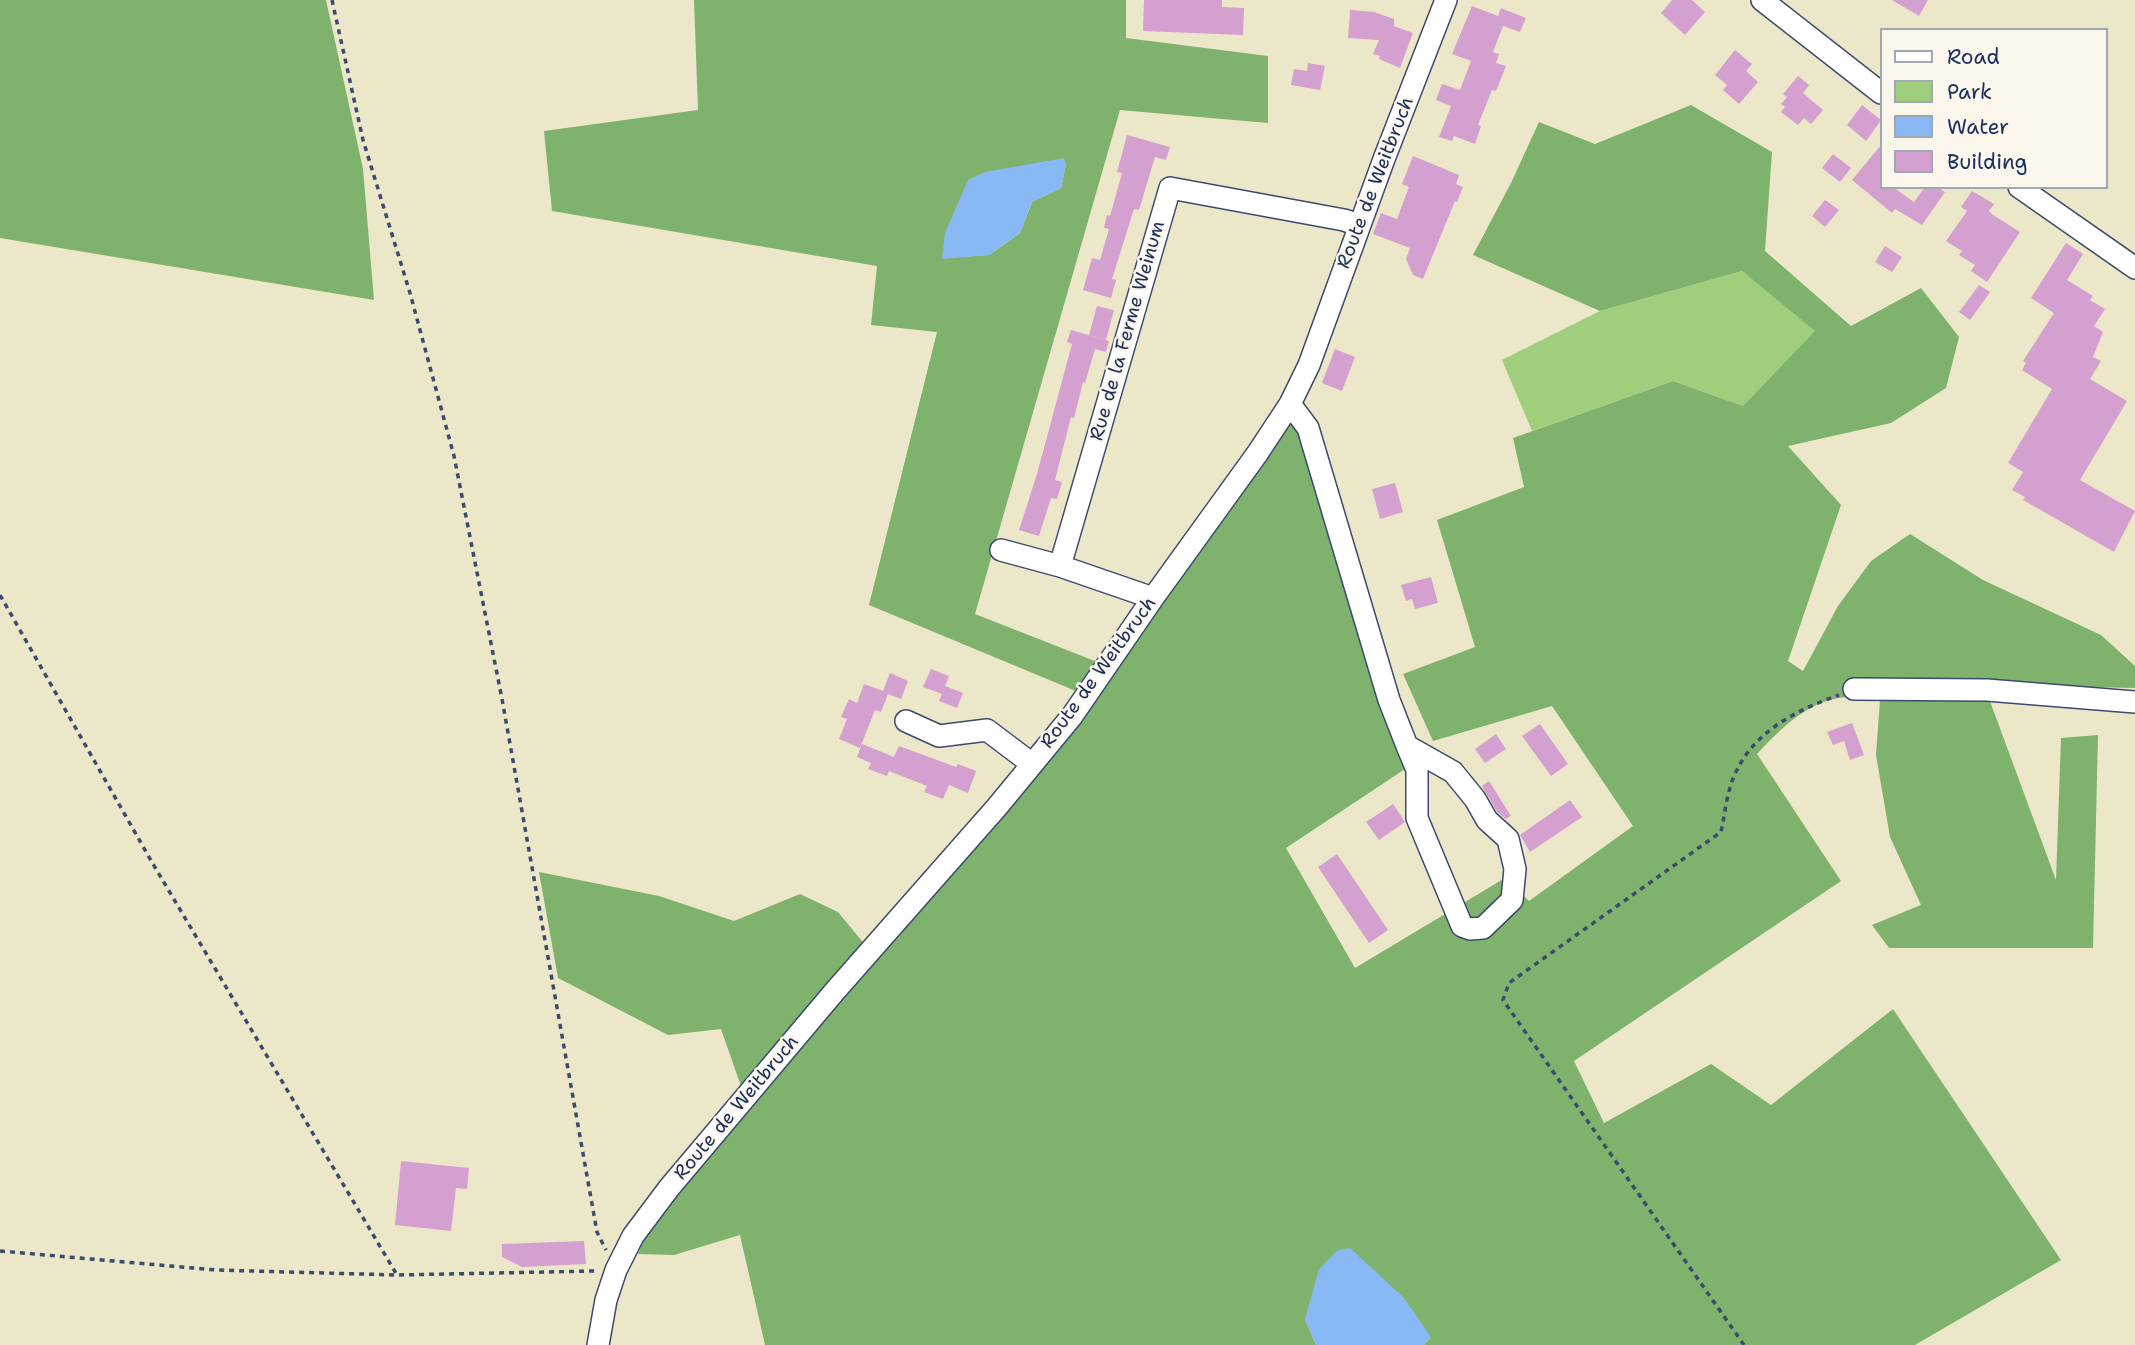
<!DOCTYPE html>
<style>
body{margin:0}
#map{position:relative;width:2135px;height:1345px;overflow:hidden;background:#ede7ca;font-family:"Shantell Sans",sans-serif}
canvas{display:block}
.legend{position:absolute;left:1880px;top:28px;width:228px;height:161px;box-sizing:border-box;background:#fbf7ec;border:2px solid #a1a7b3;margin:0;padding:9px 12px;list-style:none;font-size:21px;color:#1b2f5e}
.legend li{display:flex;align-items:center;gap:14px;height:35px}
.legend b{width:35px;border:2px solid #a1a7b3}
</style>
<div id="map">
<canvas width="2135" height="1345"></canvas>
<ul class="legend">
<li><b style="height:9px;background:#fff"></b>Road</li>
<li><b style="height:19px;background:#9fcf7d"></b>Park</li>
<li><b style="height:19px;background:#89b9f4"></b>Water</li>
<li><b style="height:19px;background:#d3a0cf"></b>Building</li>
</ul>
</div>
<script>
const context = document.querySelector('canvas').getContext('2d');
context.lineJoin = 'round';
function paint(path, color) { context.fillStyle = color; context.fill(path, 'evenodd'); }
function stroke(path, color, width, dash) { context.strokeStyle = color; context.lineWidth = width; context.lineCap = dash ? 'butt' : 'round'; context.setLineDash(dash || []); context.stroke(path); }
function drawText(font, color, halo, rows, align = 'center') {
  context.font = font + ' "Shantell Sans",sans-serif'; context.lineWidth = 5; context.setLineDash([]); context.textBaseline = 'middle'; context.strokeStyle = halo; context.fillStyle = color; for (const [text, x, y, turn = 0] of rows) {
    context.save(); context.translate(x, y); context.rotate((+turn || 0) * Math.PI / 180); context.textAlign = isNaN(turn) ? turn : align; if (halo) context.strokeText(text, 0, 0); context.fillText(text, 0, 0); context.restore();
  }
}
paint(new Path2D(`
 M1742 271 1816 331 1743 406 1673 381 1532 431 1502 360 1600 311Z`), '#9fcf7d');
paint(new Path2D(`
 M0 0H326L363 169 374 300 0 238Z
 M694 0H1126V38L1268 56V123L1120 110 975 614 1110 667 1291 418 1305 441 1411 765 1286 848 1355 968 1505 878 1529 901 1633 826 1552 706 1433 741 1403 674 1475 647 1437 520 1524 487 1513 438 1673 381 1743 406 1815 331 1742 271 1600 311 1473 255 1511 183 1539 122 1595 144 1691 105 1772 152 1765 251 1851 326 1921 288 1959 337 1946 388 1891 423 1788 446 1841 505 1788 661 1803 671 1838 606 1871 561 1910 534 1983 580 2101 635 2135 666V688L1984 685 2056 880 2061 738 2098 735 2093 948H1889L1872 925 1921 905 1890 837 1876 755 1880 700C1871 699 1862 697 1853 697 1813 696 1782 727 1757 754L1841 881 1574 1061 1604 1123 1711 1064 1771 1105 1893 1009 2061 1260 1915 1345H1424L1431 1337 1305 1319 1316 1345H765L740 1235 674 1255 638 1254 648 1226 1095 699 869 605 937 332 871 325 877 266 552 211 544 131 698 110ZM1066 164 1061 188 1032 202 1020 233 989 255 942 258Z
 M539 872 659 896 734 921 800 894 838 912 866 946 743 1092 721 1029 668 1035 558 978Z`), '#7fb26c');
paint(new Path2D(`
 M1064 158 1066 164 1061 188 1032 202 1020 233 989 255 942 259 945 233 968 180 985 172Z
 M1350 1248 1404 1298 1431 1337 1424 1345H1316L1305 1319 1319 1269 1338 1250Z`), '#89b9f4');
paint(new Path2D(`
 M1144 0H1222V7L1244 8 1243 35 1143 31Z
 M1672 0H1692L1705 12 1685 35 1661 13Z
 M1892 0H1928L1919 16Z
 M1472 6 1498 16 1501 8 1526 18 1520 32 1503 26 1493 52 1499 54 1496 63 1506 66 1496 91 1492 90 1478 125 1481 126 1475 144 1454 136 1452 141 1439 137 1451 106 1436 100 1442 84 1460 90 1471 61 1452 54Z
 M1350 10 1374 12 1394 19V26L1413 33 1400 68 1379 59 1380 56 1373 54 1379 40 1348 38Z
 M1735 50 1752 64 1746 71 1758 82 1739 104 1723 90 1727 85 1715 75Z
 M1308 63 1325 66 1320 90 1291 85 1294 69 1307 71Z
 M1798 76 1809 85 1803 93 1823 110 1811 124 1804 118 1798 125 1781 112 1785 107 1781 104 1787 97 1783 94Z
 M1862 105 1881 120 1866 141 1847 125Z
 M1127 135 1170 147 1166 160 1155 157 1139 210 1134 209 1112 279 1116 280 1111 298 1083 290 1092 258 1100 260 1109 229 1104 228 1107 215 1110 216 1122 173 1117 172Z
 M1881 145V187H1893L1914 202 1925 187H1937L1945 192 1922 225 1895 209 1892 213 1852 180Z
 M1833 154 1851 168 1840 182 1822 168Z
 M1413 156 1459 175 1456 184 1463 187 1457 202 1455 201 1423 279 1413 275 1406 259 1410 248 1373 234 1381 213 1397 219 1409 187 1402 184Z
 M1972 191 1994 204 1989 211 1993 215 2020 232 1987 282 1971 271 1975 265 1959 255 1962 251 1946 241 1967 211 1961 207Z
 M1825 200 1839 210 1825 227 1812 216Z
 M2066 243 2083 254 2067 280 2093 296 2090 300 2105 309 2094 326 2103 332 2093 357 2101 361 2090 379 2127 401 2080 480 2135 511 2114 552 2023 500 2025 497 2012 490 2023 472 2008 463 2052 389 2022 370 2026 363 2023 361 2054 313 2031 298Z
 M1885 246 1902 257 1892 272 1875 262Z
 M1979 285 1990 292 1970 320 1959 312Z
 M1097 306 1114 310 1106 340 1089 335Z
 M1071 330 1109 341 1106 352 1095 349 1085 383 1083 382 1074 418 1071 417 1055 480 1062 482 1057 499 1051 498 1039 536 1019 530 1037 474 1072 344 1067 342Z
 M1335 349 1355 357 1342 391 1322 383Z
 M1395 483 1403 512 1380 519 1372 489Z
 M1431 577 1438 603 1415 609 1412 599 1406 601 1401 585Z
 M931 669 949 676 945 686 963 693 957 708 939 701 942 694 923 687Z
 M890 673 908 681 901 699 888 694 881 712 875 710 860 748 839 739 847 719 841 717 849 699 857 703 864 684 883 691Z
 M1852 723 1864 755 1850 760 1844 741 1833 745 1827 732Z
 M1540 724 1568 764 1551 776 1522 736Z
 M1496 734 1506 749 1485 763 1475 749Z
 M862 744 894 757 899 746 956 767 958 764 976 771 968 793 949 785 943 799 924 792 927 786 889 771 887 776 868 769 871 763 857 757Z
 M1489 781 1511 816 1506 819 1497 812 1482 786Z
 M1570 800 1582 817 1530 852 1520 835Z
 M1393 804 1405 822 1379 840 1366 822Z
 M1337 854 1388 930 1369 943 1318 867Z
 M401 1161 469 1168 467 1189 456 1188 451 1231 395 1225Z
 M584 1241 586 1264 522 1267 502 1257V1244Z`), '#d3a0cf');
const minor = new Path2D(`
 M1762 0 1881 93
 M2019 187 2135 268
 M1290 404 1308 428 1389 700 1407 746 1453 772 1475 799 1487 820 1508 839 1515 869 1512 900 1483 928 1470 929 1462 926 1417 818V770L1407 746
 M1001 550 1060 566
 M1153 598 1060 566 1170 188 1344 220 1359 225
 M1854 689 1987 690 2135 702
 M906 721 939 736 987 730 1032 764
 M598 1345 606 1300 616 1270 633 1236 669 1188 835 991 997 807 1072 716 1153 598 1257 454 1290 404 1309 365 1384 159 1446 0`);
stroke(minor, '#3a4b6e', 24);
stroke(new Path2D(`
 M332 0 363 140 410 293 454 456 502 699 597 1232 606 1250
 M0 595 153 864 397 1275
 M0 1251 216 1270 397 1275 595 1271
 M1744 1345 1503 1000 1509 983 1721 832C1725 813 1727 791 1735 774 1754 731 1797 710 1839 695`), '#3a4b6e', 3.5, [5, 5]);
stroke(minor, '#fff', 21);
drawText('19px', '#1b2f5e', '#fbf7ec', [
 ["Route de Weitbruch",1376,183,-69],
 ["Rue de la Ferme Weinum",1128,331,-74],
 ["Route de Weitbruch",1099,673,-54],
 ["Route de Weitbruch",737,1108,-50]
]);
</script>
